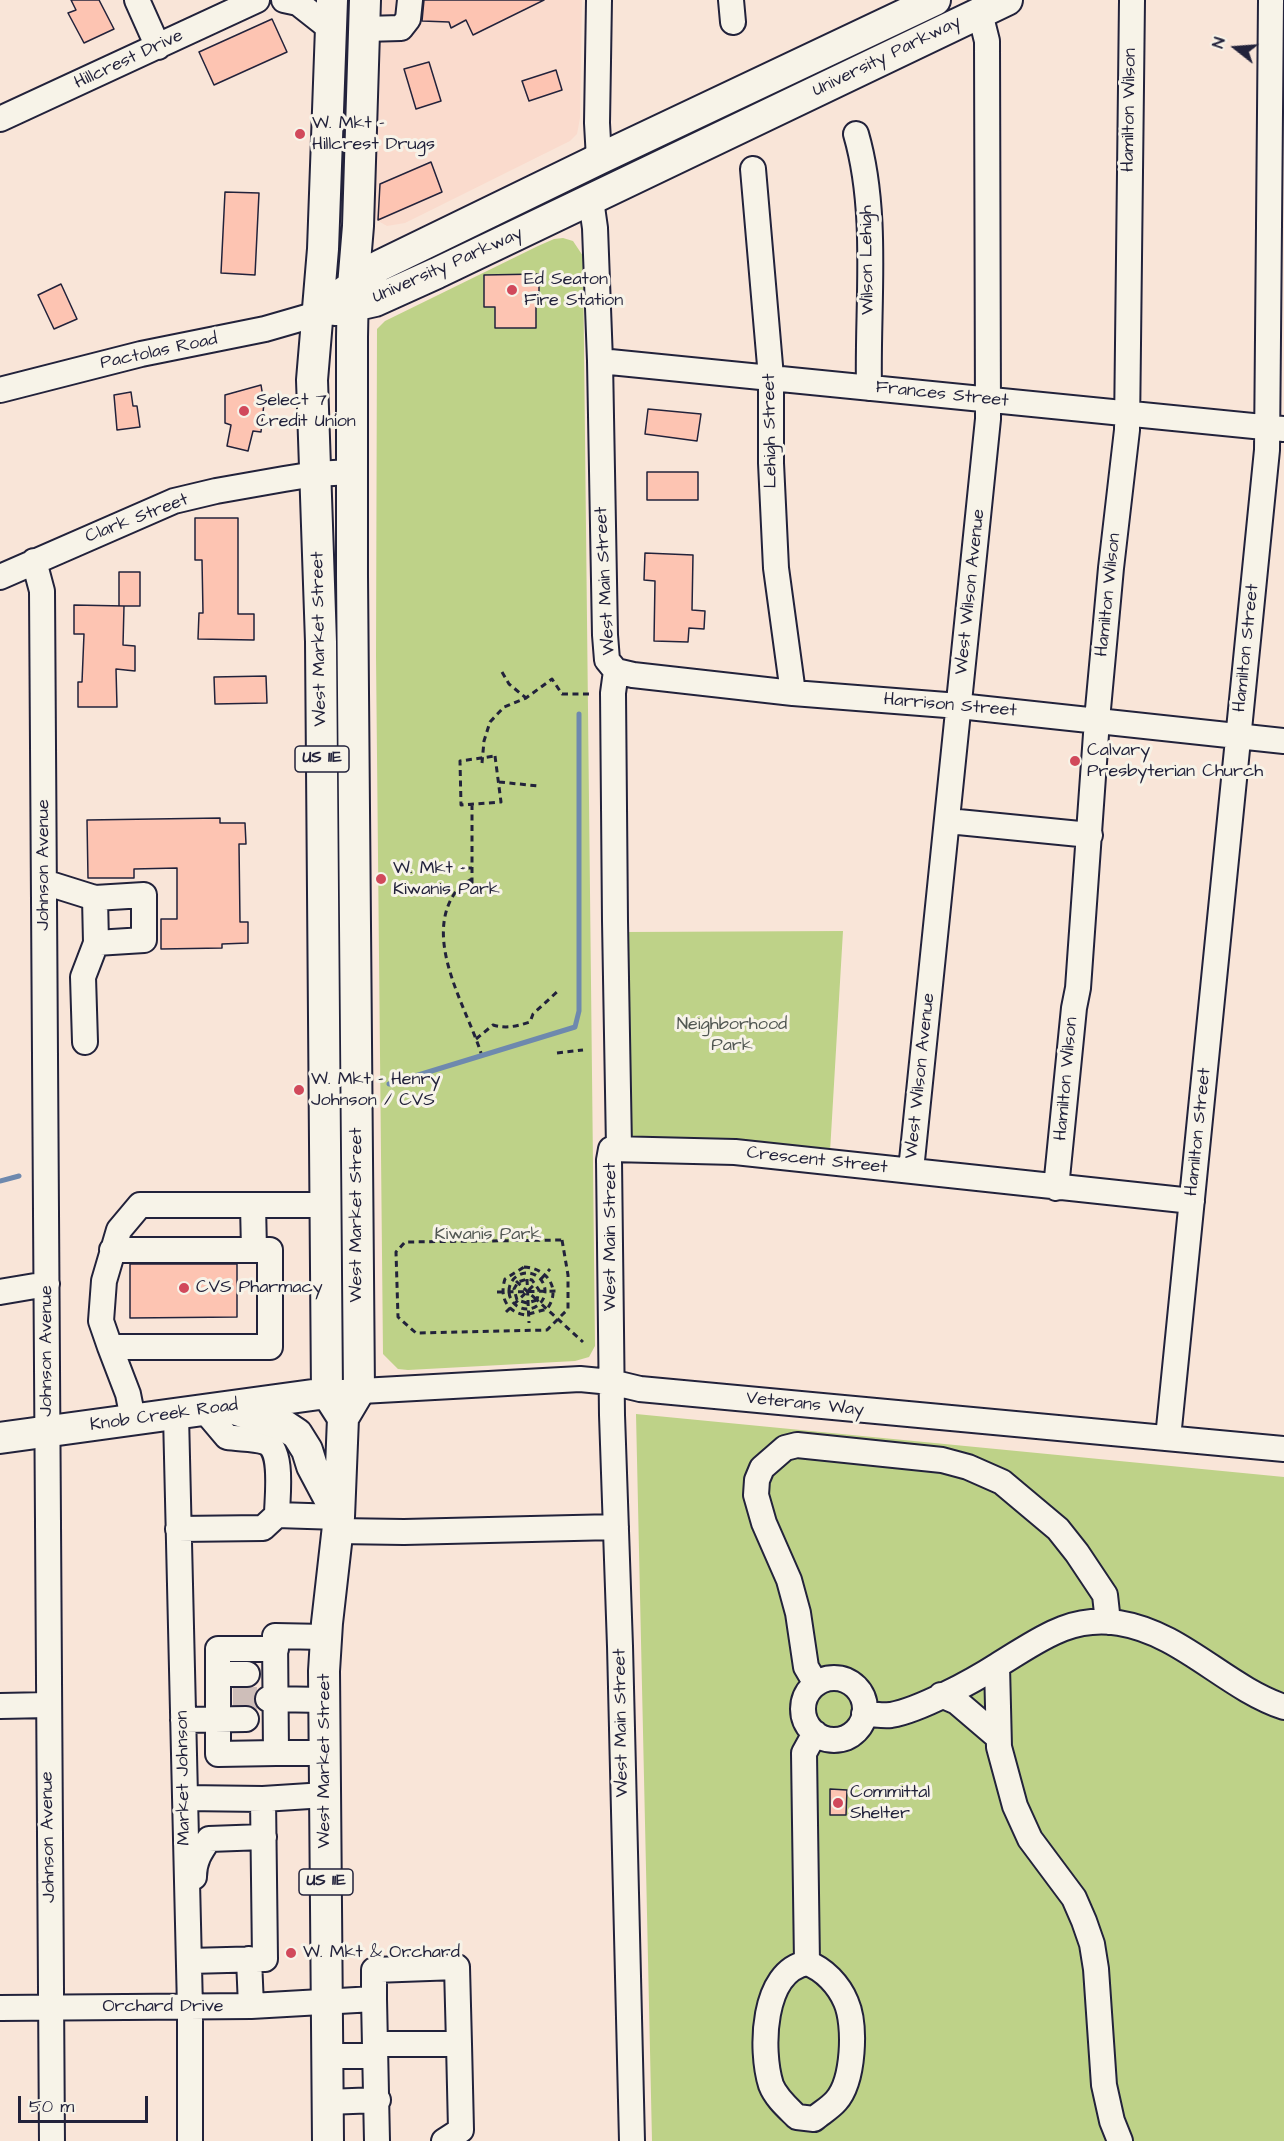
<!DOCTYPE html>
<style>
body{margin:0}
#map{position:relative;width:1284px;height:2141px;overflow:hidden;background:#f9e5d8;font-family:"Architects Daughter",sans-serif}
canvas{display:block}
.north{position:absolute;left:1206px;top:18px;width:60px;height:60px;-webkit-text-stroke:4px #f7f3e8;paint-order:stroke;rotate:287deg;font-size:16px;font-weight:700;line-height:24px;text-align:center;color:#22223b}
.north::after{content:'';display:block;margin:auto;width:21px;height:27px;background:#22223b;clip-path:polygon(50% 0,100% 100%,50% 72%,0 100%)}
.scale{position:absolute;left:18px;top:2096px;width:130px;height:27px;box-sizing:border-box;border:3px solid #22223b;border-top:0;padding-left:8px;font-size:18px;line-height:21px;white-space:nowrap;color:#22223b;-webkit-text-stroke:4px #f7f3e8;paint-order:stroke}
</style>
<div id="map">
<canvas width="1284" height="2141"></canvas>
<div class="north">N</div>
<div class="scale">50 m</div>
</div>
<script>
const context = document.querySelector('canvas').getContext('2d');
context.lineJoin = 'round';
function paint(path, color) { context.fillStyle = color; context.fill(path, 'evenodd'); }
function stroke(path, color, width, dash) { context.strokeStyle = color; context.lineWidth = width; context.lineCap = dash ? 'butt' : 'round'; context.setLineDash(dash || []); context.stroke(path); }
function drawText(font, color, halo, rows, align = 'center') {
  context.font = font + ' "Architects Daughter",sans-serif'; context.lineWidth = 6; context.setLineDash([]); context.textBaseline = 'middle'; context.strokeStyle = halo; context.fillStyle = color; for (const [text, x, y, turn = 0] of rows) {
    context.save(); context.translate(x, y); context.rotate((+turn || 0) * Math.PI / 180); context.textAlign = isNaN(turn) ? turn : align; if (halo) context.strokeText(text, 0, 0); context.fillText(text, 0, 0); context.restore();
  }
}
paint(new Path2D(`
 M378 0H582L580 118 577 134 570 141 405 223 387 226 373 218Z`), '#fadbcd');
paint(new Path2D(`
 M563 238 573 241 583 256 595 1346 589 1357 575 1361 408 1370 398 1369 383 1354 376 656 377 329 385 321 538 246 554 239Z
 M843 931 830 1152 631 1136 627 932Z
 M636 1414 1284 1477V2141H652Z`), '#bed288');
stroke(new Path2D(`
 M389 1084 575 1027 579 1011V714
 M0 1181 19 1176`), '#6e89ae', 5);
const building = new Path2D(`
 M71 0H99L114 29 84 43 68 13 76 10Z
 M424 0H544L473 35 466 20 451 28 449 22 422 21Z
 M272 19 287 52 214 85 199 52Z
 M429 62 441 101 416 109 404 69Z
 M556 70 562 90 529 101 522 81Z
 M431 162 442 192 378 220 380 184Z
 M225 192 259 193 255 275 221 273Z
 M539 274V306H536V328H495V307H484V275Z
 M61 284 77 319 54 329 38 295Z
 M261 385 264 403 261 432 253 431 248 451 227 446 231 425 225 423V395Z
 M131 392 133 406H137L140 427 117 430 114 395Z
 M648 409 701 414 697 441 645 434Z
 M647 472H698V500H647Z
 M195 518H238V614H254V640L198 639 199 613H203L202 560H195Z
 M645 553 693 555 692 610 705 611 704 629 689 628 688 642 654 641 655 581 644 580Z
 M119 572H140V606H119Z
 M74 605 124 606 123 645 135 646V671L116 669 117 707H78V682H82L84 634H74Z
 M266 676 267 703 215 704 214 677Z
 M220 818V823H245L246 844H239L240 922H248V943L222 944V948L161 949V919H177V868L134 869V878H88L87 820Z
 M130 1264H237V1317L130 1318Z
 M830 1789 847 1790 846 1815H830Z`);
paint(building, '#fdc4b2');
stroke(building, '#22223b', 1.5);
stroke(new Path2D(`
 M233 1699H268`), '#cebeb9', 24, [24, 12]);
const minor = new Path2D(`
 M137 0 158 47
 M284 0 298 3 331 29
 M599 0 597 123 599 159
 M731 0 733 22
 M364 29 401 28 408 19 410 0
 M0 119 257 0
 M856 134C879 213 867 306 869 388
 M753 169 771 377V463L776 568 793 693
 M591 200 595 228 600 361 605 635 607 660 616 671 613 693 615 921 619 1148
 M600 361 1284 429
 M0 390 141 354 265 329 317 314
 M34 561 42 591 52 2141
 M0 577 174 501 216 491 284 479 315 474 352 472
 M616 671 633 675 793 693 959 706 1284 741
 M948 821 1090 835
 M44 882 95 898 96 943 83 977 85 1042
 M95 898 144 895V940L96 943
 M911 1170 988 419 987 41 980 13
 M1056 1188 1074 1008 1078 988 1097 720 1111 568 1127 430 1132 0
 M112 1250H254
 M0 1292 47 1284
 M110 1347 101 1321 104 1281 119 1230 140 1205H253
 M343 1392 580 1379 611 1382 640 1389 1284 1449
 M176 1415 190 2008V2141
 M133 1419 128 1394 110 1347H270V1250H254L253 1205H325
 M1168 1438 1267 450 1271 0
 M277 1515 339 1517
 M178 1529 263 1528 277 1515C277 1498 284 1449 265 1442 255 1438 238 1439 227 1437L205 1411
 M337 1531 404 1532 616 1527
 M276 1649H218V1754L276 1753
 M997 1666 999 1747 1015 1806 1030 1839 1074 1898 1084 1921 1092 1944 1096 1969 1104 2085 1112 2121 1120 2141
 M218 1674H247
 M803 1709a31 31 0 1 1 62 0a31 31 0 1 1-62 0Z
 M816 1684 806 1667 798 1613 789 1580 764 1523 756 1495 757 1480 762 1468 785 1448 797 1445 942 1460 968 1467 1002 1482 1058 1529 1077 1553 1105 1595 1108 1622
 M941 1695 957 1702 998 1737
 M268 1699 324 1700
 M0 1706 48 1705
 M864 1714C873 1714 883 1716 891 1715 920 1710 973 1681 998 1665 1038 1641 1069 1615 1119 1623 1182 1633 1225 1687 1284 1707
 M183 1720 246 1719
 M324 1753H276L275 1636 326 1637
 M185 1798 263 1799 325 1795
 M194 1877C194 1861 200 1852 209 1839L264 1837
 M249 1959 251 2006
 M189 1961 265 1959 263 1799
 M807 1963C824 1969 839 1985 846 2002 856 2025 854 2081 836 2101 830 2108 821 2113 814 2119L797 2117C788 2108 776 2098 771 2085 760 2050 762 1971 807 1963Z
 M807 1963 804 1753 815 1733
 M374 1999V1970L457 1967 459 2044H375
 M0 2008 251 2006 374 1999 377 2141
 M327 2056H375
 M327 2102 378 2100
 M444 2141 461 2130 459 2044
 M632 2141 620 1646 612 1415 609 1160 611 1149 735 1152 1192 1201`);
const major = new Path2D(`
 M332 0 323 249 312 380 321 642 327 1393 343 1418
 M343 293 379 266 599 159 935 0
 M335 310 375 301 437 273 1007 0
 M234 1409 285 1426 297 1434 307 1450 312 1466 339 1517
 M0 1438 327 1393
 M328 2141 324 1671 327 1623 339 1517 343 1418 359 1391 352 576V337L353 286 358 226 365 0`);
stroke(minor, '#22223b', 28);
stroke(major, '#22223b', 34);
stroke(new Path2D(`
 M502 672 509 684 526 698
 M495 756 501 802 461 805 460 761Z
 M482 763 484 741 490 722 504 707 526 698 552 679 562 694H593
 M499 782 539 786
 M472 804V898
 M437 869 472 868
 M472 879C467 882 461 885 457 890 421 937 466 1006 481 1053
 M476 1039 493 1025C507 1029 517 1026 530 1022L533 1014 558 991
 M557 1053 583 1050
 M562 1240 568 1275V1309L547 1330 416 1333 398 1317 396 1252 405 1242Z
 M524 1267C547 1268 562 1289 547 1309L525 1315C507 1312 499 1297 505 1279Z
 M509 1291a18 18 0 1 1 36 0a18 18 0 1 1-36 0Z
 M527 1279 529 1323
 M541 1279 550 1269
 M516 1281 537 1300
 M497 1292 559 1291
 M537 1300 527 1303 517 1300 514 1289 518 1282 527 1279 532 1280 539 1290 537 1300 583 1342
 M506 1312 536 1283`), '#22223b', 3, [6, 4.5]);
stroke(minor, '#f7f3e8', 24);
stroke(major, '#f7f3e8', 30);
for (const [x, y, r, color] of [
 [300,134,6,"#d1495b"],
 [512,290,6,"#d1495b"],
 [244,411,6,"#d1495b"],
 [1075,761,6,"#d1495b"],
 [381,879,6,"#d1495b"],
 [299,1090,6,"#d1495b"],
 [184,1288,6,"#d1495b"],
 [838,1803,6,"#d1495b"],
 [291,1953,6,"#d1495b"]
]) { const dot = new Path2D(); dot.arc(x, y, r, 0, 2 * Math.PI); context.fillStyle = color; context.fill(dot); stroke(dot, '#f7f3e8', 2); }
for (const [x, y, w] of [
 [322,759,54],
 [326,1882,54]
]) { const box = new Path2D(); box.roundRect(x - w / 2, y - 13, w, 26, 4.5); context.fillStyle = '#f7f3e8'; context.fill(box); stroke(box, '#22223b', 1.5); }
drawText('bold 16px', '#22223b', null, [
 ["US 11E",322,759],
 ["US 11E",326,1882]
]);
drawText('18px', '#22223b', '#f7f3e8', [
 ["University Parkway",887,57,-26],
 ["Hillcrest Drive",129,60,-25],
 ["Hamilton Wilson",1130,110,-89],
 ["Wilson Lehigh",868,260,-91],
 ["University Parkway",448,266,-24],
 ["Pactolas Road",159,352,-12],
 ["Frances Street",942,395,6],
 ["Lehigh Street",771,431,-91],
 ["Clark Street",137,519,-21],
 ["West Main Street",606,581,-93],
 ["West Wilson Avenue",971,592,-84],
 ["Hamilton Wilson",1109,595,-84],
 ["West Market Street",320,639,-91],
 ["Hamilton Street",1247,648,-84],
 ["Harrison Street",950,706,5],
 ["Johnson Avenue",44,865,-90],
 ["West Wilson Avenue",921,1076,-84],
 ["Hamilton Wilson",1067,1079,-85],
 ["Hamilton Street",1199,1132,-84],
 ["Crescent Street",817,1161,6],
 ["West Market Street",357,1215,-90],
 ["West Main Street",611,1237,-90],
 ["Johnson Avenue",47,1351,-90],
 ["Veterans Way",805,1405,6],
 ["Knob Creek Road",164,1416,-8],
 ["West Main Street",622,1723,-91],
 ["West Market Street",325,1761,-90],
 ["Market Johnson",184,1778,-91],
 ["Johnson Avenue",49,1837,-91],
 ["Orchard Drive",163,2007]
]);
drawText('18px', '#22223b', '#f7f3e8', [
 ["W. Mkt -",312,124],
 ["Hillcrest Drugs",312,145],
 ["Ed Seaton",524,280],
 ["Fire Station",524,301],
 ["Select 7",256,401],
 ["Credit Union",256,422],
 ["Calvary",1087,751],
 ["Presbyterian Church",1087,772],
 ["W. Mkt -",393,869],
 ["Kiwanis Park",393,890],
 ["W. Mkt - Henry",311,1080],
 ["Johnson / CVS",311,1101],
 ["CVS Pharmacy",196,1288],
 ["Committal",850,1793],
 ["Shelter",850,1814],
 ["W. Mkt & Orchard",303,1953]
], 'left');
drawText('18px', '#515752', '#f7f3e8', [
 ["Neighborhood",732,1025],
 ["Park",732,1046],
 ["Kiwanis Park",488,1235]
]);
</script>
